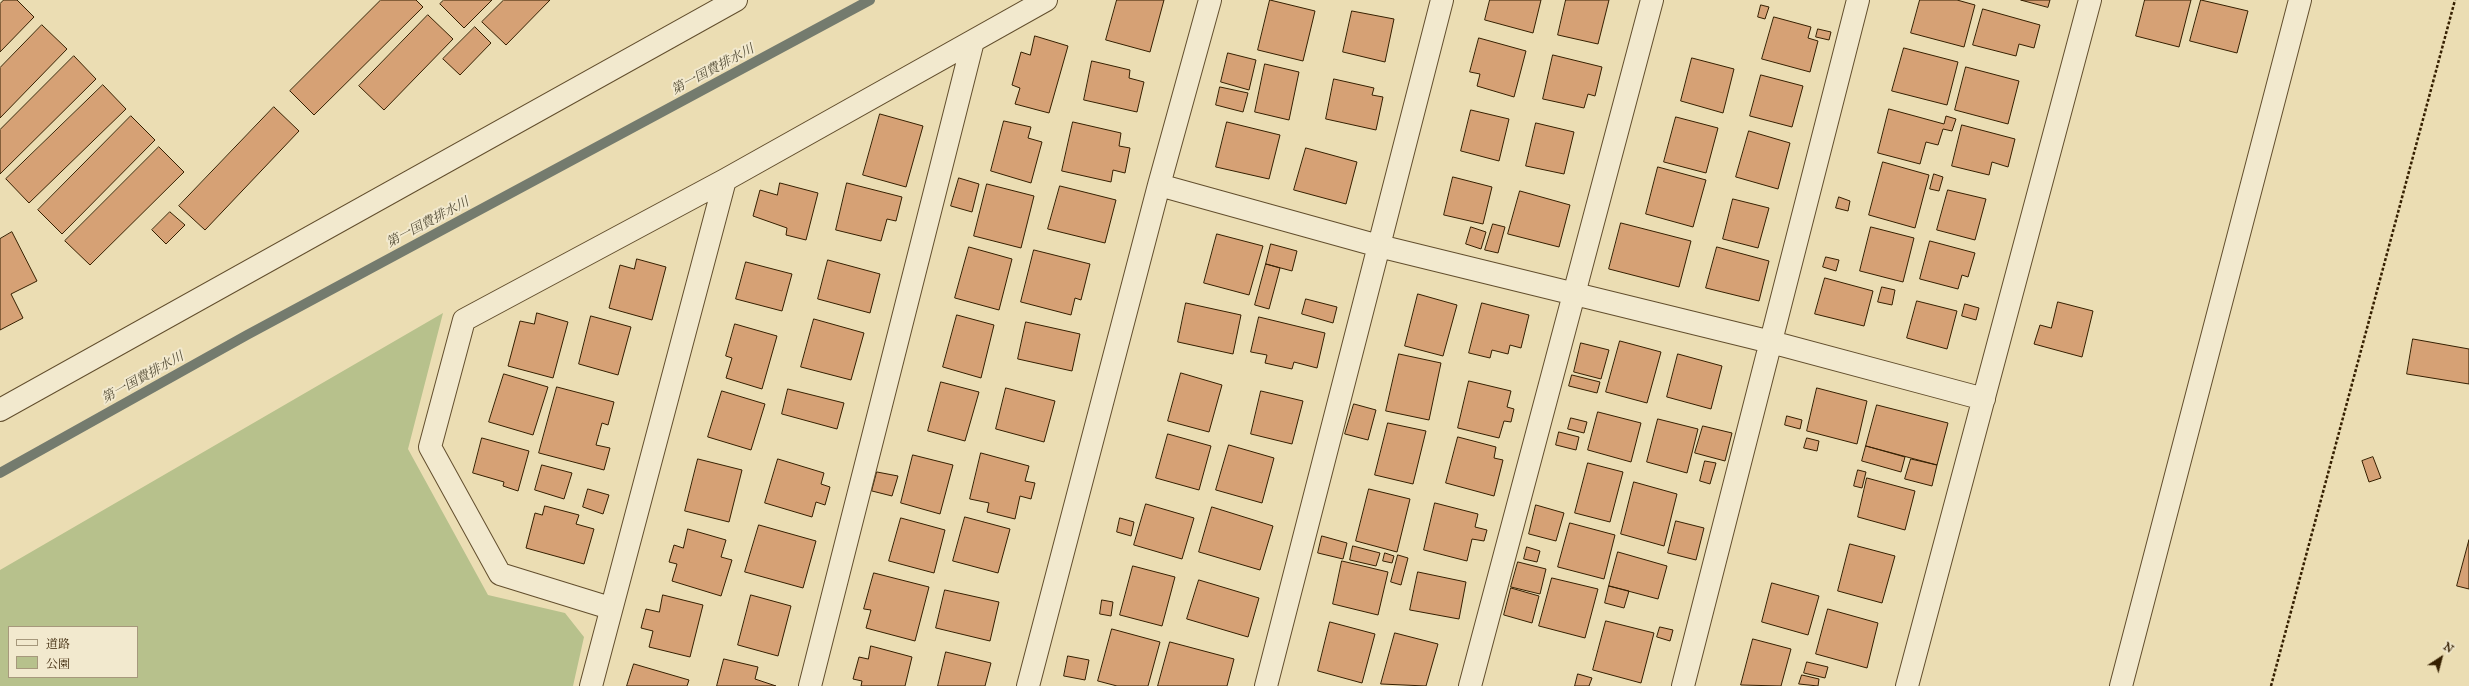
<!DOCTYPE html>
<meta charset="utf-8">
<style>
body{margin:0}
#map{position:relative;width:2469px;height:686px;overflow:hidden;background:#ebddb3;font-family:"IM FELL Great Primer","Noto Serif JP",serif}
canvas{display:block}
.legend{position:absolute;left:8px;top:626px;width:130px;height:52px;box-sizing:border-box;background:#f2e9ce;border:1px solid #a6987c;margin:0;padding:5px 7px;list-style:none;font-size:12px;color:#351f00}
.legend li{display:flex;align-items:center;gap:8px;height:20px}
.legend b{width:20px;border:1px solid #a6987c}
.north{position:absolute;left:2421px;top:638px;width:40px;height:40px;-webkit-text-stroke:3px #f2e9ce;paint-order:stroke;rotate:36deg;font-size:11px;font-weight:700;line-height:16px;text-align:center;color:#351f00}
.north::after{content:'';display:block;margin:auto;width:14px;height:18px;background:#351f00;clip-path:polygon(50% 0,100% 100%,50% 72%,0 100%)}
</style>
<div id="map">
<canvas width="2469" height="686"></canvas>
<ul class="legend">
<li><b style="height:5px;background:#f2e9ce"></b>道路</li>
<li><b style="height:11px;background:#b7c18c"></b>公園</li>
</ul>
<div class="north">N</div>
</div>
<script>
const context = document.querySelector('canvas').getContext('2d');
context.lineJoin = 'round';
function paint(path, color) { context.fillStyle = color; context.fill(path, 'evenodd'); }
function stroke(path, color, width, dash) { context.strokeStyle = color; context.lineWidth = width; context.lineCap = dash ? 'butt' : 'round'; context.setLineDash(dash || []); context.stroke(path); }
function drawText(font, color, halo, rows, align = 'center') {
  context.font = font + ' "IM FELL Great Primer","Noto Serif JP",serif'; context.lineWidth = 4; context.setLineDash([]); context.textBaseline = 'middle'; context.strokeStyle = halo; context.fillStyle = color; for (const [text, x, y, turn = 0] of rows) {
    context.save(); context.translate(x, y); context.rotate((+turn || 0) * Math.PI / 180); context.textAlign = isNaN(turn) ? turn : align; if (halo) context.strokeText(text, 0, 0); context.fillText(text, 0, 0); context.restore();
  }
}
paint(new Path2D(`
 M443 313 408 449 488 595 565 613 584 637 573 686H0V570ZM9 627H137V677H9Z`), '#b7c18c');
stroke(new Path2D(`
 M0 473 247 335 870 0`), '#747b6e', 10);
const building = new Path2D(`
 M4 0H17L34 17 0 52V4Z
 M381 0H416L423 7 314 115 290 91Z
 M444 0H492L464 28 440 4Z
 M504 0H550L506 45 482 22Z
 M1117 0H1164L1150 52 1106 40Z
 M1270 0 1315 11 1303 61 1258 50Z
 M1490 0H1541L1533 33 1485 20Z
 M1566 0H1609L1598 44 1558 35Z
 M1920 0H1957L1975 5 1964 47 1911 33Z
 M2021 0H2050L2048 7Z
 M2145 0H2191L2179 47 2136 36Z
 M2201 0 2248 11 2237 53 2190 41Z
 M1761 5 1769 7 1765 19 1758 17Z
 M1983 9 2040 25 2034 48 2019 44 2016 56 1973 45Z
 M1352 11 1394 19 1385 62 1343 52Z
 M428 15 453 39 384 110 359 86Z
 M1774 17 1811 27 1808 38 1818 41 1810 72 1762 59Z
 M42 25 67 49 0 118V68Z
 M475 27 491 43 460 75 443 59Z
 M1818 29 1831 32 1829 40 1816 37Z
 M1035 36 1068 46 1049 113 1015 104 1020 88 1012 85 1021 52 1030 55Z
 M1479 38 1526 51 1514 97 1477 86 1480 74 1470 72Z
 M1904 48 1958 62 1947 105 1892 91Z
 M1228 53 1256 60 1249 90 1221 82Z
 M1553 55 1602 67 1595 96 1588 94 1584 108 1543 99Z
 M74 56 96 79 0 174V130Z
 M1692 58 1734 69 1723 113 1681 101Z
 M1092 61 1130 70 1129 78 1144 82 1137 112 1084 100Z
 M1265 64 1299 72 1289 120 1255 112Z
 M1966 67 2019 81 2008 124 1955 110Z
 M1761 75 1803 86 1792 127 1750 116Z
 M1334 79 1374 88 1372 95 1383 97 1376 130 1326 119Z
 M103 85 126 109 29 203 6 179Z
 M1220 87 1248 93 1243 112 1216 105Z
 M274 107 299 131 205 230 179 206Z
 M1889 109 1944 124 1946 116 1956 119 1952 131 1943 129 1938 145 1926 142 1920 164 1878 153Z
 M1471 110 1509 119 1499 161 1461 151Z
 M880 114 923 126 906 187 863 175Z
 M131 116 155 140 62 234 38 210Z
 M1676 117 1718 128 1706 173 1664 162Z
 M1004 121 1031 127 1028 138 1042 142 1031 183 991 171Z
 M1073 122 1121 133 1119 146 1130 148 1125 173 1113 170 1111 182 1062 171Z
 M1227 122 1280 135 1269 179 1216 167Z
 M1536 123 1574 132 1564 174 1526 166Z
 M1962 125 2015 139 2008 167 1992 162 1989 175 1952 166Z
 M1749 131 1790 143 1778 189 1736 177Z
 M159 147 184 172 90 265 65 241Z
 M1306 148 1357 162 1346 204 1294 190Z
 M1883 162 1929 175 1915 228 1869 215Z
 M1658 167 1706 180 1693 227 1646 214Z
 M1934 174 1943 177 1939 191 1930 189Z
 M1453 177 1492 187 1483 224 1444 215Z
 M959 178 979 184 972 212 951 206Z
 M780 183 818 193 806 240 786 235 787 228 753 216 760 190 777 195Z
 M847 183 902 197 896 221 887 219 881 241 836 230Z
 M987 184 1034 196 1021 248 974 236Z
 M1060 186 1116 200 1105 243 1048 229Z
 M1948 190 1986 199 1975 240 1937 230Z
 M1520 191 1570 205 1559 247 1508 234Z
 M1839 197 1850 201 1848 211 1836 208Z
 M1733 199 1769 208 1758 248 1723 239Z
 M170 212 185 225 166 244 152 230Z
 M1621 223 1691 241 1679 287 1609 269Z
 M1493 224 1505 227 1498 253 1485 250Z
 M1471 227 1486 232 1481 249 1466 244Z
 M1871 227 1914 238 1903 282 1860 271Z
 M12 232 37 281 11 294 23 318 0 330V239Z
 M1217 234 1263 246 1249 295 1204 283Z
 M1930 241 1975 253 1968 277 1962 275 1958 289 1920 279Z
 M1271 244 1297 251 1292 271 1266 264Z
 M969 247 1012 259 999 310 955 298Z
 M1717 247 1769 261 1759 301 1706 288Z
 M1034 250 1090 264 1081 300 1075 298 1071 315 1021 302Z
 M1826 257 1839 260 1836 271 1823 267Z
 M637 259 666 267 652 320 609 308 620 265 634 269Z
 M828 260 880 274 870 313 818 299Z
 M746 262 792 274 782 311 736 299Z
 M1266 264 1280 268 1269 309 1255 305Z
 M1825 278 1873 291 1864 326 1815 314Z
 M1882 287 1895 290 1892 305 1878 302Z
 M1418 294 1457 305 1443 356 1405 346Z
 M1306 299 1337 307 1333 323 1302 314Z
 M1917 301 1957 311 1947 349 1907 338Z
 M2058 302 2093 311 2082 357 2034 344 2040 325 2051 328Z
 M1186 303 1241 315 1233 354 1178 342Z
 M1482 303 1529 315 1521 348 1510 345 1508 354 1492 350 1490 358 1469 353Z
 M1965 304 1979 308 1976 320 1962 316Z
 M537 313 568 322 553 378 508 366 520 321 534 324Z
 M957 315 994 325 981 378 943 367Z
 M591 316 631 327 618 375 579 364Z
 M1259 317 1325 333 1317 368 1294 362 1292 369 1265 363 1267 355 1251 352Z
 M814 319 864 333 851 380 801 367Z
 M1026 322 1080 334 1072 371 1018 359Z
 M735 324 777 336 762 389 726 378 732 358 726 356Z
 M2413 339 2469 349V384L2407 374Z
 M1620 341 1661 352 1647 403 1606 392Z
 M1581 343 1609 350 1601 379 1574 372Z
 M1399 354 1441 363 1429 420 1386 411Z
 M1678 354 1722 366 1711 409 1667 397Z
 M1181 373 1222 385 1209 432 1168 421Z
 M504 374 548 387 533 435 489 422Z
 M1572 375 1600 382 1597 393 1569 386Z
 M1469 381 1511 391 1507 407 1514 409 1511 422 1504 421 1499 438 1458 428Z
 M941 382 979 392 965 441 928 431Z
 M557 387 614 402 608 425 602 423 596 445 610 448 604 470 539 453Z
 M1006 388 1055 401 1044 442 996 429Z
 M1817 388 1867 401 1857 444 1807 431Z
 M788 389 844 403 837 429 782 414Z
 M722 391 765 404 751 450 708 437Z
 M1261 391 1303 401 1292 444 1251 434Z
 M1354 404 1376 410 1368 440 1345 434Z
 M1877 405 1948 423 1937 465 1866 446Z
 M1598 412 1641 423 1631 462 1588 450Z
 M1787 416 1802 420 1800 429 1785 425Z
 M1571 418 1587 422 1584 433 1568 429Z
 M1658 419 1698 429 1687 473 1647 462Z
 M1388 423 1426 431 1413 484 1375 475Z
 M1703 426 1732 433 1725 461 1695 453Z
 M1559 432 1579 437 1576 450 1556 445Z
 M1168 434 1211 446 1199 490 1156 478Z
 M1458 437 1496 447 1494 458 1503 460 1494 496 1446 483Z
 M482 438 529 451 518 491 503 486 504 482 473 473Z
 M1807 438 1819 441 1817 451 1804 448Z
 M1229 445 1274 458 1262 503 1216 490Z
 M1866 446 1905 457 1901 472 1862 461Z
 M981 453 1029 466 1025 481 1035 483 1031 499 1020 496 1015 519 987 512 989 503 970 499Z
 M913 455 953 465 940 514 901 503Z
 M2373 457 2381 478 2369 482 2362 461Z
 M698 459 742 470 729 522 685 511Z
 M778 459 824 473 821 484 830 487 825 505 816 502 812 517 765 503Z
 M1911 459 1937 465 1932 486 1905 479Z
 M1705 461 1716 463 1710 484 1700 481Z
 M1588 463 1623 472 1610 522 1575 513Z
 M542 465 572 473 564 499 535 490Z
 M1858 470 1866 472 1862 488 1854 486Z
 M877 472 898 476 892 496 872 491Z
 M1867 478 1915 491 1905 530 1858 517Z
 M1634 482 1677 494 1664 546 1621 534Z
 M588 489 609 495 603 514 583 507Z
 M1369 489 1410 499 1397 552 1356 541Z
 M1435 503 1478 514 1475 527 1487 530 1484 541 1472 539 1467 561 1424 550Z
 M1146 504 1194 518 1182 559 1134 545Z
 M1536 505 1564 513 1556 541 1529 534Z
 M545 506 579 515 576 524 594 529 584 564 526 548 535 513 542 515Z
 M1212 507 1273 526 1260 570 1199 552Z
 M965 517 1010 529 998 573 953 561Z
 M901 518 945 530 934 573 889 561Z
 M1120 518 1134 522 1131 536 1117 532Z
 M1676 521 1704 528 1696 560 1668 553Z
 M1570 523 1615 535 1604 579 1558 567Z
 M759 525 816 541 803 588 745 572Z
 M688 529 726 540 721 557 732 560 721 596 672 581 677 564 669 562 674 545 683 548Z
 M1322 536 1347 543 1343 559 1318 553Z
 M2469 540V589L2457 586Z
 M1850 544 1895 556 1882 603 1838 591Z
 M1353 546 1380 553 1376 566 1350 560Z
 M1527 547 1540 551 1537 562 1524 559Z
 M1618 552 1667 566 1658 599 1609 586Z
 M1385 553 1394 556 1392 563 1383 561Z
 M1398 555 1408 558 1401 585 1391 582Z
 M1342 561 1388 572 1378 615 1333 604Z
 M1518 562 1546 569 1540 594 1511 587Z
 M1133 566 1175 577 1162 626 1120 615Z
 M1418 572 1466 582 1459 619 1410 610Z
 M874 573 929 587 915 641 866 628 871 610 864 609Z
 M1552 578 1598 589 1585 638 1539 626Z
 M1199 580 1259 598 1248 637 1187 619Z
 M1772 583 1819 596 1808 635 1762 622Z
 M1609 586 1629 591 1624 608 1605 603Z
 M1511 588 1539 596 1532 623 1504 615Z
 M945 590 999 602 990 641 936 628Z
 M663 595 703 605 690 657 649 647 653 631 641 628 646 609 659 612Z
 M751 595 791 606 778 656 738 645Z
 M1102 600 1113 602 1111 616 1100 614Z
 M1828 609 1878 623 1867 668 1816 654Z
 M1606 621 1654 633 1641 683 1593 670Z
 M1330 622 1375 634 1362 683 1318 671Z
 M1660 627 1673 630 1670 641 1657 637Z
 M1112 629 1160 642 1148 686H1117L1098 681Z
 M1395 633 1438 644 1426 686 1381 684Z
 M1753 639 1791 649 1781 686 1741 685Z
 M1170 642 1234 659 1227 686H1158Z
 M871 646 912 657 905 686H861L862 681 853 679 859 657 868 659Z
 M946 652 991 663 985 686H938Z
 M1068 656 1089 660 1085 680 1064 676Z
 M724 659 758 667 755 679 776 686H717Z
 M1807 662 1828 667 1825 678 1804 673Z
 M634 664 689 680 687 686H627Z
 M1578 674 1592 678 1589 686H1575Z
 M1802 675 1819 679 1818 686 1799 684Z`);
paint(building, '#d6a175');
stroke(building, '#351f00', 1);
const minor = new Path2D(`
 M1159 185 1379 246 1771 342 1984 399
 M0 410 736 0
 M610 608 500 574 430 447 464 320 725 180 1046 0
 M591 686 725 180
 M810 686 973 41
 M1028 686 1159 185 1210 0
 M1266 686 1442 0
 M1470 686 1652 0
 M1683 686 1858 0
 M1907 686 2090 0
 M2121 686 2300 0`);
stroke(minor, '#624e2d', 24);
stroke(new Path2D(`
 M2271 686 2455 0`), '#351f00', 2.5, [3, 2]);
stroke(minor, '#f2e9ce', 22);
drawText('italic 13px', '#544d37', '#f2e9ce', [
 ["第一国費排水川",713,70,-28],
 ["第一国費排水川",428,223,-28],
 ["第一国費排水川",143,378,-29]
]);
</script>
